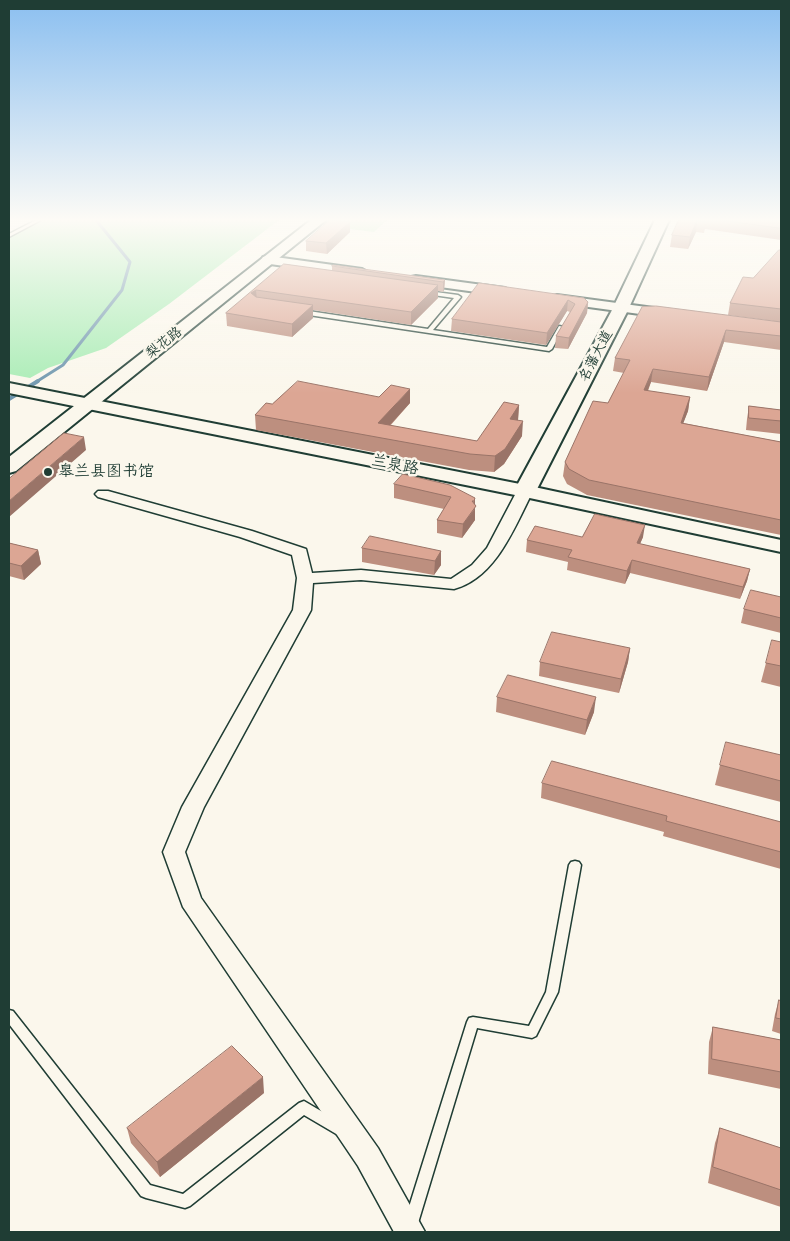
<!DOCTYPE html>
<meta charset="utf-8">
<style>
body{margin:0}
#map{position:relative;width:790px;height:1241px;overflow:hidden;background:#fbf7ec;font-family:"Patrick Hand",sans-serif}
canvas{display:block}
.frame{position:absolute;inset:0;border:10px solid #1f3d34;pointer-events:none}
</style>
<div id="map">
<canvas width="790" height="1241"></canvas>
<div class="frame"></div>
</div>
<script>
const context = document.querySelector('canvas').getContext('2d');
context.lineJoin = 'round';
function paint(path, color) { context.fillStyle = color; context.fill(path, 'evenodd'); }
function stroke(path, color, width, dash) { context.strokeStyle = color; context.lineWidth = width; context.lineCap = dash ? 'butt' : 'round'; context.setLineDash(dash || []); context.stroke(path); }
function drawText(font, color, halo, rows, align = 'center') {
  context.font = font + ' "Patrick Hand","LXGW WenKai TC",sans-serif'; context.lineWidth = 5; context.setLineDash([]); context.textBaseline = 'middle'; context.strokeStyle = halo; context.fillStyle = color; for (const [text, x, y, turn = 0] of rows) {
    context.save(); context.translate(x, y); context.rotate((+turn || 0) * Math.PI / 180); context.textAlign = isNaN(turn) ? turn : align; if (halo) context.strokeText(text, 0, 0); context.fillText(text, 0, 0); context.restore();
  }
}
paint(new Path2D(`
 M38 220H279L169 304 106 348 48 368 30 378 9 374V236Z
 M331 220H387L374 232 324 226Z`), '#a9ecb5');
stroke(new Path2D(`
 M36 382 63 365 122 290 130 262 96 220`), '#6d95ad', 3);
stroke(new Path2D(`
 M9 399 38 381`), '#6d95ad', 4);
const service = new Path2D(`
 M36 220H41L9 237V234Z
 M428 291 458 295 461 297 433 330 547 347 559 326 564 327 552 349 549 351 302 314 299 312 302 310 428 329 454 298 426 294 425 293Z
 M575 861 579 862 581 865 558 992 536 1036 532 1038 477 1028 418 1223 416 1228 411 1230 406 1228 404 1223 467 1022 469 1018 473 1017 529 1026 546 992 569 865 571 862Z
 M9 1010 13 1011 150 1185 183 1194 299 1103 304 1101 343 1124 345 1129 343 1134 338 1135 304 1115 190 1206 185 1208 146 1198 141 1196 9 1024Z`);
const minor = new Path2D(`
 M525 486 533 491C515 526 496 578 454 589L361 580 313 583 311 610 204 807 185 852 201 898 378 1148 425 1232H394L358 1166 183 907 163 852 182 807 293 610 297 578 292 555 240 537 98 497 95 494 98 491H108L252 531 306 549 312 573 361 570 451 579 472 565 487 548 517 491Z`);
const tertiary = new Path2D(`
 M268 256 362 269 369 273 362 277 263 263 261 260 263 257Z
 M416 276 505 288 512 292 505 296 411 283 409 280 411 277Z
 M557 295 669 310 676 314 669 318 552 302 550 299 552 296Z
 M9 383 525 485 781 540V552L525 497 9 393Z`);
const secondary = new Path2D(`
 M311 220H326L16 471 9 473V457Z
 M655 220H669L627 312 536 491 533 496 525 497 517 496 514 491 611 312Z`);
stroke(service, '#1f3d34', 3);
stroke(minor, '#1f3d34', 3);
stroke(tertiary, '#1f3d34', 4);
stroke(secondary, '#1f3d34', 4);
paint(service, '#fbf7ec');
paint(minor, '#fbf7ec');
paint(tertiary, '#fbf7ec');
paint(secondary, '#fbf7ec');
paint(new Path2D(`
 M679 220H781V240L705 229 704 233 696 232 688 249 670 247 672 235Z
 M350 222V232L327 254 306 251V241Z
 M781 250V322L728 315 730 303Z
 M284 264 332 271V266L445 280 444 290 443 292 438 291V298L411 325 313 310V318L292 337 227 326 226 313Z
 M479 283 588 302 587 313 568 349 555 348 556 336 570 312 567 311 546 345 451 331 452 319Z
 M642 307 781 322V350L724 342 707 391 651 382 648 391 690 397 688 411 683 423 781 442V535L587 495 567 484 563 476 565 462 608 403 624 373 613 371 615 358Z
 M410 403 390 426 477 441 519 405 518 420 522 436 504 464 494 472 469 470 256 430 255 415 272 404Z
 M749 406 781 410V434L746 430 747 419Z
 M394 484 475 498V520L462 538 437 533V520L444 509 394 498Z
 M582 537H643L640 544 750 569 747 581 740 599 630 573 625 584 567 570 568 562 526 552 527 540Z
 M9 543 38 550 41 564 24 580 9 576Z
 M362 548 441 551V565L434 575 362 562Z
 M781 597V633L741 623 744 609Z
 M781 642V687L761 682 766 663Z
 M630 648 628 662 619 693 539 676 540 662Z
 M497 697 594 712 585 735 496 712Z
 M781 755V802L715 785 720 765Z
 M542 783 781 822V869L663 836 664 832 541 798Z
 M779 1000 781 1001V1034L772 1031 775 1014Z
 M713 1027 781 1040V1089L708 1074 709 1042Z
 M264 1093 160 1177 131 1143 127 1128Z
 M720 1128 781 1148V1207L708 1183 715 1143Z`), '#bd8f7f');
paint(new Path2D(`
 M697 220 696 232 688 249 690 237Z
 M350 222V232L327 254 326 243Z
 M445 280 444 290 443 292V282Z
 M438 285V298L411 325V312Z
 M256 290 257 302 251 293Z
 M568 300 567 311 546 345 547 333Z
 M588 302 587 313 568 349 569 338Z
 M313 305V318L292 337V324Z
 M726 330 724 342 707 391 709 377Z
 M653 369 651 382 642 404 644 390Z
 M410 389V403L378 438V423Z
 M690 397 688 411 678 437 681 423Z
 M519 405 518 420 509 434 510 419Z
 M523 421 522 436 504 464 494 472 495 456Z
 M84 437 86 450 9 517V501Z
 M475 498V520L462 538 463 524 474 510V501Z
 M645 525 643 537 635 555 637 543Z
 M38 550 41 564 24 580 21 566Z
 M441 551V565L434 575 435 561Z
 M632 560 630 573 625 584 627 571Z
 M750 569 747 581 740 599 743 587Z
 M630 648 628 662 619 693 621 679Z
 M596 697 594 712 585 735 587 720Z
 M263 1077 264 1093 160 1177 157 1162Z`), '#9a7468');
const building = new Path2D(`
 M330 220 350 222 326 243 306 241Z
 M679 220H706V222L697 220 690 237 672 235Z
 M721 220H781V228Z
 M779 250H781V309L730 303 743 277 753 278Z
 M284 264 438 285 411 312 256 290 251 293 256 297 313 305 292 324 226 313Z
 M333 265 445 280 443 282 332 266Z
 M479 283 584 298 588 302 569 338 556 336 575 304 568 300 547 333 452 319Z
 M656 306 781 322V336L726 330 709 377 653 369 644 390 690 397 681 423 781 442V520L589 480 569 469 565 462 593 401 608 403 630 360 615 358 642 307Z
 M298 381 379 397 391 385 410 389 378 423 477 441 504 402 519 405 510 419 523 421 505 449 495 456 470 454 255 415 266 403 272 404Z
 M749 406 781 410V421L749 418Z
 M64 433 84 437 9 501V479Z
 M403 474 450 485 475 498 474 501H472L476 506 463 524 437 520 451 497 394 484Z
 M595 514 645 525 637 543 750 569 743 587 632 560 627 571 568 557 572 550 527 540 535 526 582 537Z
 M370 536 441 551 435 561 362 548Z
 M9 543 38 550 21 566 9 563Z
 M751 590 781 597V618L744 609Z
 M552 632 630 648 621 679 540 662Z
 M772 640 781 642V666L766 663Z
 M508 675 596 697 587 720 497 697Z
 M726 742 781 755V781L720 765Z
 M552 761 781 822V852L666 821 667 816 542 783Z
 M779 1000 781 1001V1019L776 1018Z
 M713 1027 781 1040V1072L712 1059Z
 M232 1046 263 1077 157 1162 127 1128Z
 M720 1128 781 1148V1190L713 1167Z`);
paint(building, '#dca694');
stroke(building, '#9a7468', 1);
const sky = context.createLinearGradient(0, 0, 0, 393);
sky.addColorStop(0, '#8bbff0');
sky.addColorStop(0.56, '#fdfbf6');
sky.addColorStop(1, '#fdfbf600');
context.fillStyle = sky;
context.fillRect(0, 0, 790, 393);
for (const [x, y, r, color] of [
 [48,472,5,"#1f3d34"]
]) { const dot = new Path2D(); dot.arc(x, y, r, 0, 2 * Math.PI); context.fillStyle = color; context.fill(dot); stroke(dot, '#fbf7ec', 2); }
drawText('14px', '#1f3d34', '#fbf7ec', [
 ["梨花路",164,343,-38],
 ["名藩大道",596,356,-62]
]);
drawText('16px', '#1f3d34', '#fbf7ec', [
 ["兰泉路",395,465,11]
]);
drawText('16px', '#1f3d34', '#fbf7ec', [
 ["皋兰县图书馆",58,472]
], 'left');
</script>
